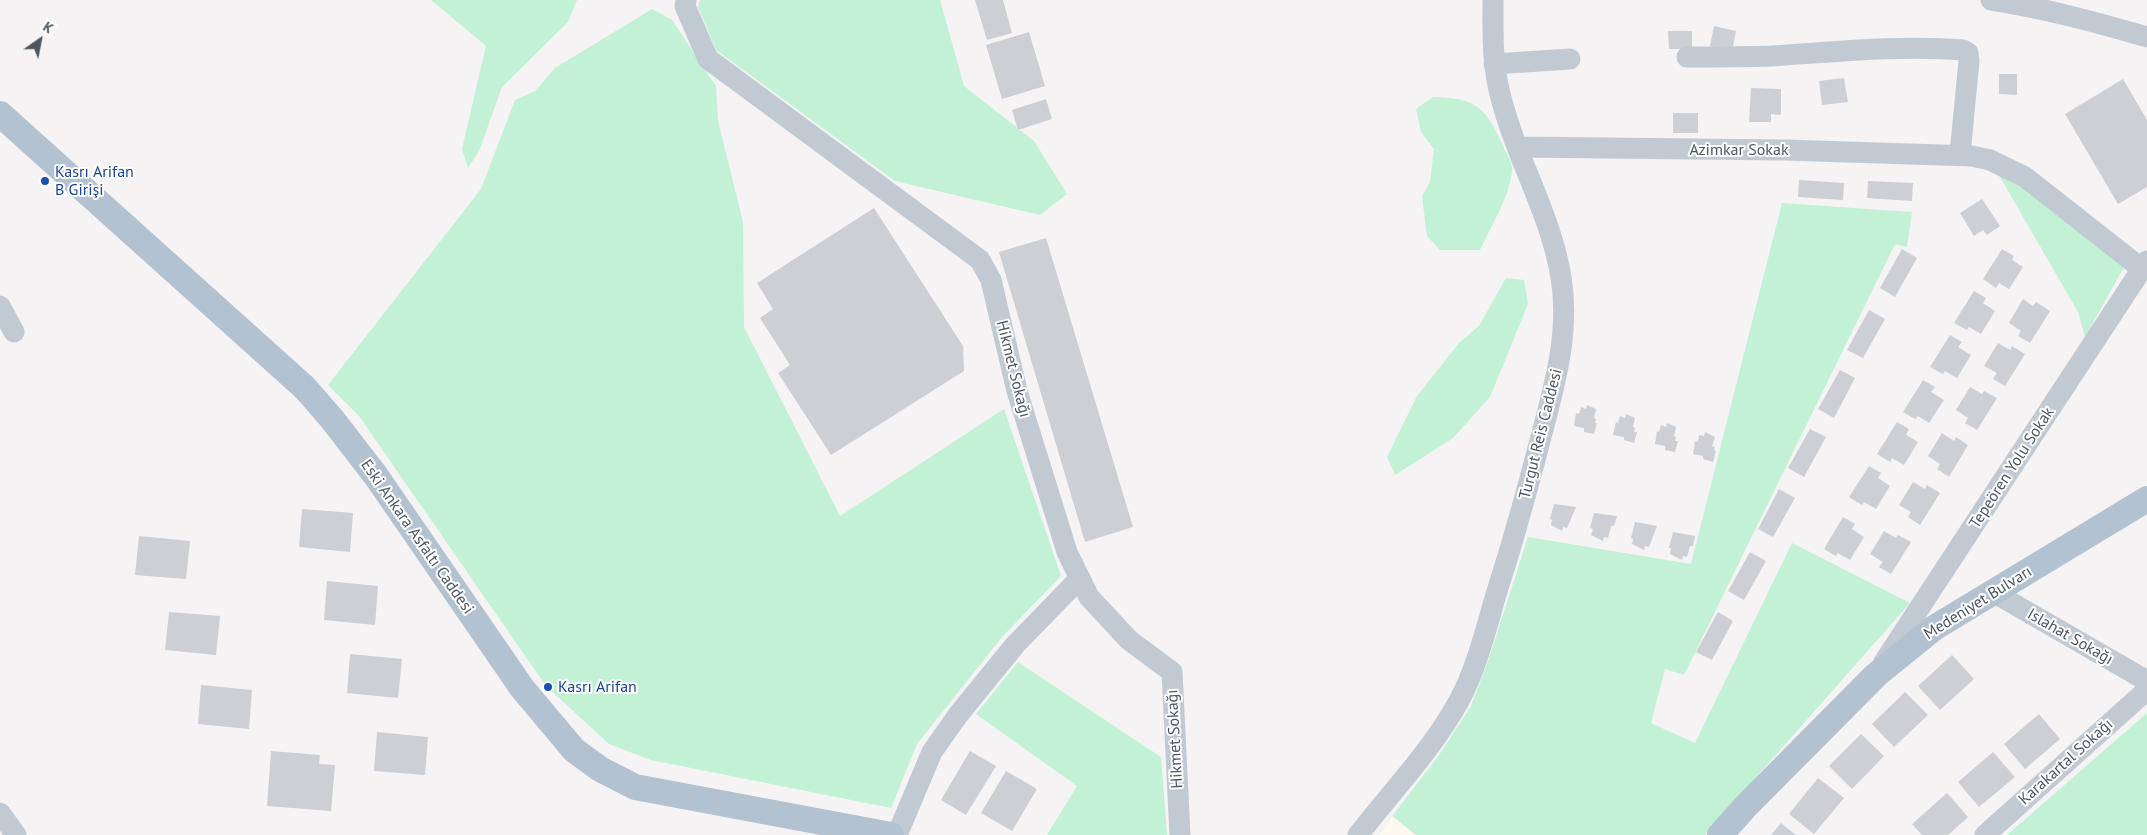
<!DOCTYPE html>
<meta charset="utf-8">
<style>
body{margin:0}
#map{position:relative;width:2147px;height:835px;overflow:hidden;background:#f5f3f3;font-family:"PT Sans",sans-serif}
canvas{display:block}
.north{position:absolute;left:15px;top:15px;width:50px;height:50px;-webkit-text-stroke:4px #fff;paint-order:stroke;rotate:33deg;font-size:14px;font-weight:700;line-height:20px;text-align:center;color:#4a5661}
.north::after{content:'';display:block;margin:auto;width:18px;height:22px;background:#4a5661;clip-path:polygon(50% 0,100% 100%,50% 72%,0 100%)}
</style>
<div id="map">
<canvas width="2147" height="835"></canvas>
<div class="north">K</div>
</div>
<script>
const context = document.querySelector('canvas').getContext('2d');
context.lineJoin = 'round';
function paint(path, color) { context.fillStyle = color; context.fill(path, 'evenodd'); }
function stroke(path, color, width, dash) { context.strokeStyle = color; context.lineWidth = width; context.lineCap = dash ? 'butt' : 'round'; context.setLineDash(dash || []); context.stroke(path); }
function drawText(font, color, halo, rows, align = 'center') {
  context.font = font + ' "PT Sans",sans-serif'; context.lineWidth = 4; context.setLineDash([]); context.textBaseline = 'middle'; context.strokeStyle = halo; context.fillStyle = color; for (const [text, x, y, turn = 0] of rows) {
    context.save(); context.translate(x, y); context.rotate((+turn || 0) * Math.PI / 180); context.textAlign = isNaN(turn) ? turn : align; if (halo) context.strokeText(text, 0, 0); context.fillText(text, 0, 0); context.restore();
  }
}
paint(new Path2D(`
 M1392 816 1416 835H1379Z`), '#fdf9ef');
paint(new Path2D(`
 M431 0H577L568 22 502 87 479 151 468 168 462 149 486 46Z
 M700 0H940L964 86 1034 141 1067 194 1040 215 895 181 716 50 698 7Z
 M652 9 672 20 716 86 718 121 743 222 744 327 840 516 1004 409 1061 576 1002 637 917 744 891 808 651 760 609 744 546 686 359 416 328 385 481 189 515 100 535 91 555 68Z
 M1433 97C1478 98 1486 108 1504 148 1507 155 1514 165 1512 172 1508 200 1491 226 1480 250H1440L1427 236 1422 196 1430 182 1434 149 1421 132 1416 109Z
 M1996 170 2023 187 2124 267 2085 337 2078 312Z
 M1782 203 1912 212 1907 247 1895 244 1684 675 1665 669 1651 723 1695 743 1792 543 1910 603 1705 835H1416L1392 816 1437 758 1471 706 1488 661 1528 537 1691 564Z
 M1506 278 1524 280 1528 304 1490 397 1453 438 1395 475 1387 457 1417 396 1459 343 1479 326Z
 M1018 662 1161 757 1167 835H1047L1077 786 976 714Z
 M2147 713V835H2007Z`), '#c3f1d5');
paint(new Path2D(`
 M975 0H1003L1012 33 987 40Z
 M1714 26 1736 31 1732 51 1710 46Z
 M1668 31H1692V49H1669Z
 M1029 32 1045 86 1002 99 986 45Z
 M1999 74H2017V95L1999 94Z
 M1844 78 1848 102 1822 105 1819 81Z
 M2123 79 2147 120V187L2118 204 2065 114Z
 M1751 88 1781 89V115L1771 114V122H1749Z
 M1046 99 1052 119 1018 130 1012 110Z
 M1673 113H1698V133H1673Z
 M1799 180 1844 183 1843 200 1798 197Z
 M1868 181 1913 183 1912 201 1867 198Z
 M1982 199 2000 226 1987 235 1983 230 1974 236 1960 213Z
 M874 208 963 346 964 371 831 455 778 373 790 365 760 318 773 309 757 283Z
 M1046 238 1133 527 1085 542 999 252Z
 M1902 249 1917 258 1895 297 1880 288Z
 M2002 249 2014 256 2012 260 2023 267 2009 289 1999 283 1996 288 1983 279Z
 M1974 291 1986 298 1983 303 1995 311 1981 334 1969 327 1967 330 1954 323Z
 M2023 299 2033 306 2036 302 2050 311 2030 343 2018 336 2021 331 2009 323Z
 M1869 310 1885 319 1863 358 1847 350Z
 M1950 335 1962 342 1958 347 1971 355 1957 378 1945 371 1943 374 1930 367Z
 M1998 343 2010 350 2012 346 2025 354 2005 386 1993 379 1997 373 1984 366Z
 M1840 370 1855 378 1834 418 1818 409Z
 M1923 380 1935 387 1931 392 1944 400 1929 423 1918 416 1915 419 1903 412Z
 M1970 387 1982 394 1984 391 1997 398 1977 430 1965 423 1968 418 1956 410Z
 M1587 405 1596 409 1594 418 1596 419 1595 423H1597L1594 434 1584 432V428L1574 426 1576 413 1579 414 1581 407 1586 409Z
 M1626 414 1635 418 1633 427 1635 428 1634 432H1637L1634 443 1624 440V437L1613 435 1616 422 1618 423 1620 416 1625 418Z
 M1897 422 1909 429 1906 435 1918 442 1904 465 1892 458 1890 462 1877 454Z
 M1667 423 1676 427 1674 436 1676 437 1675 441H1678L1675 452 1665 450V446L1655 444 1657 431 1659 432 1661 425 1666 427Z
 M1810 429 1826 437 1804 477 1788 468Z
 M1705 432 1715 437 1712 446 1715 447 1714 450 1716 451 1713 462 1703 459V456L1693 454 1695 441 1698 442 1699 435 1704 436Z
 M1942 433 1954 441 1956 437 1968 445 1949 477 1937 469 1940 464 1928 456Z
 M1869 466 1881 473 1878 478 1890 486 1876 509 1864 502 1862 505 1849 497Z
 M1913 482 1925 489 1927 485 1940 493 1920 525 1908 517 1911 512 1899 505Z
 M1779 489 1795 498 1773 537 1758 529Z
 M1554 504 1576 507 1567 528 1563 527 1562 531 1551 525 1552 520 1550 519Z
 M302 509 353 513 350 552 299 547Z
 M1594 513 1617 516 1614 526H1611L1608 538 1604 537 1603 541 1591 535 1593 529 1590 528Z
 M1843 517 1855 524 1852 529 1864 537 1850 560 1838 553 1836 556 1824 549Z
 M1635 522 1657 526 1649 547 1645 546 1644 550 1632 544 1633 539 1631 538Z
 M1884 531 1896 538 1898 535 1911 542 1891 574 1879 567 1883 562 1870 554Z
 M1673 532 1695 536 1693 546H1690L1687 557 1683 556 1682 560 1670 554 1671 548H1669Z
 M139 536 190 541 186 579 135 575Z
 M1750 552 1766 561 1744 600 1728 591Z
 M327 581 378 586 375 625 324 620Z
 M169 612 220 616 216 655 165 650Z
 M1718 612 1733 621 1712 660 1696 652Z
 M350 654 402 659 398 698 347 693Z
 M1952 655 1974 679 1940 710 1918 686Z
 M201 685 252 690 249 729 198 724Z
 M1905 692 1928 715 1894 747 1872 724Z
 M2039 714 2060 739 2025 769 2004 744Z
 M377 732 428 737 425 775 374 771Z
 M1861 734 1884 756 1852 789 1829 766Z
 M271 751 320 755 319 764 335 765 331 811 267 806Z
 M970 751 996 766 966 815 941 800Z
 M1993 752 2015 777 1979 807 1958 782Z
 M1006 771 1037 789 1012 831 981 813Z
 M1818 778 1844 798 1814 834 1789 814Z
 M1947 793 1968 817 1948 835H1922L1912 824Z
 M1781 823 1796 835H1771Z`), '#cdcfd5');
stroke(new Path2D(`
 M686 0 685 6 708 59 980 260 991 280 1017 391 1067 552 1089 597 1129 640 1172 672 1180 835
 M1991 0C2044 8 2095 22 2147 37
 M1687 57C1715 57 1743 57 1771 56 1835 52 1899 45 1963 50L1968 53 1969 61 1960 154
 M1494 64 1570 59
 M1518 147 1785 150 1972 156 1990 160 2025 177 2142 269
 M0 306 14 332
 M1993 592 2147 681
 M1884 662 2147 261
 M0 813 16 835
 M897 835 932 752 958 715 1015 645 1080 578
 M1358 835C1393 790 1433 749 1460 699 1478 665 1487 624 1498 588 1514 538 1528 487 1541 437 1555 384 1570 332 1561 277 1550 210 1512 152 1498 85 1492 57 1493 28 1493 0
 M1985 835 2147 690`), '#c1cad2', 21);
stroke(new Path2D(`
 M0 114 305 388 332 419 376 476 522 688 574 750 600 769 635 787 891 835
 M1720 835 1747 805 1876 675 1934 628 2147 499`), '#b3c2d1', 26);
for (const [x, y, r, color] of [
 [45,181,5,"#1a4fb4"],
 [548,687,5,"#1a4fb4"]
]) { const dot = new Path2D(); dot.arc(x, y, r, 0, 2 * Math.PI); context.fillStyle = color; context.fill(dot); stroke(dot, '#fff', 2); }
drawText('16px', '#4a5661', '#fff', [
 ["Azimkar Sokak",1739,150],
 ["Hikmet Sokağı",1013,369,76],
 ["Turgut Reis Caddesi",1541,434,-76],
 ["Tepeören Yolu Sokak",2012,468,-57],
 ["Eski Ankara Asfaltı Caddesi",417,537,55],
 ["Medeniyet Bulvarı",1978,603,-32],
 ["Islahat Sokağı",2070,637,30],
 ["Hikmet Sokağı",1175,739,-93],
 ["Karakartal Sokağı",2066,762,-42]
]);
drawText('16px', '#164399', '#fff', [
 ["Kasrı Arifan",55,172],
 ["B Girişi",55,190],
 ["Kasrı Arifan",558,687]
], 'left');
</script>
